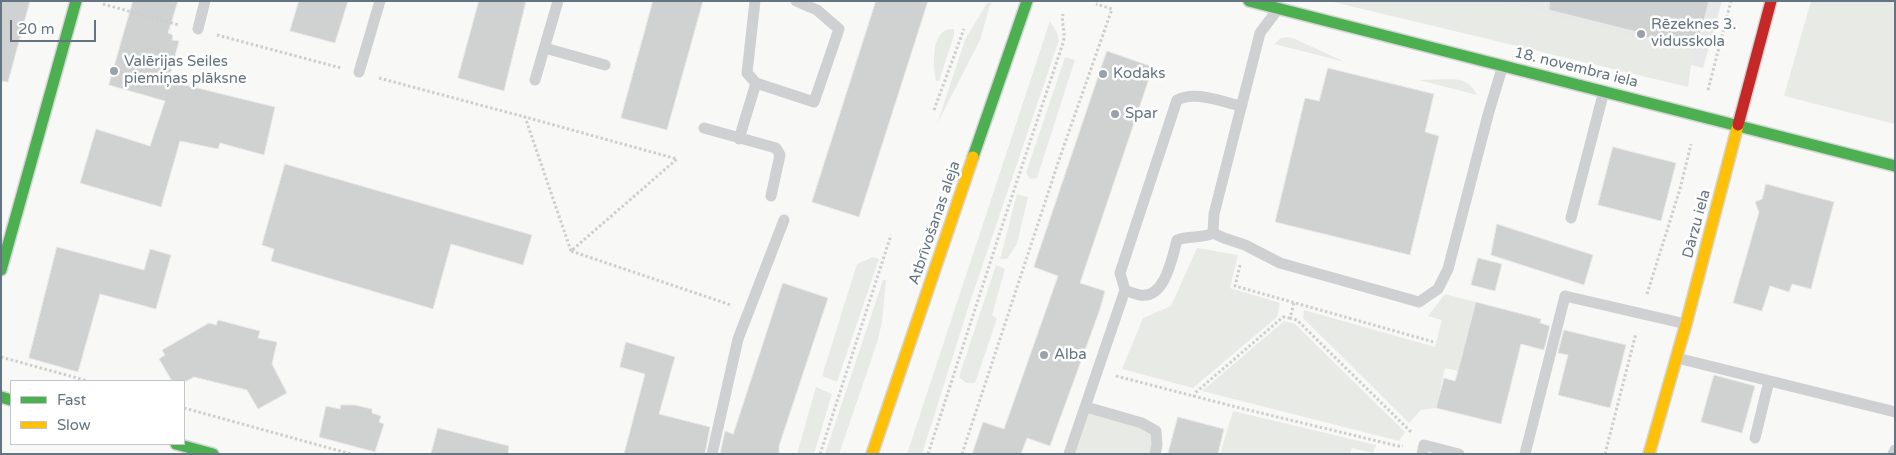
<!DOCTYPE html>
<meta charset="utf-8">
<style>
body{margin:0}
#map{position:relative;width:1896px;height:455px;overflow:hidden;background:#f8f8f7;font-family:"Varela Round",sans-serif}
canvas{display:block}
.frame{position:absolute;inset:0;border:2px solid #647481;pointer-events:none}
.legend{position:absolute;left:10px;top:380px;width:175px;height:65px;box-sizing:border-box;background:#fff;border:1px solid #c1c7cd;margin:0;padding:6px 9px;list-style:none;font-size:15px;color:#647481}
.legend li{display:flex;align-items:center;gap:10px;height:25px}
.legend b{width:25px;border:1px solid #c1c7cd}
.scale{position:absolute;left:10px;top:20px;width:86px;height:22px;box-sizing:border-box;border:2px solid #647481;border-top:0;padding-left:6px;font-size:15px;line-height:18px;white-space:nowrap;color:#647481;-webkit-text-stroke:4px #fff;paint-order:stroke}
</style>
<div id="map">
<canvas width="1896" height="455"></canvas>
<div class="frame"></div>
<ul class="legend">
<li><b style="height:6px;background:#4caf50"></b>Fast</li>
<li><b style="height:6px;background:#ffc107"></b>Slow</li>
</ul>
<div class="scale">20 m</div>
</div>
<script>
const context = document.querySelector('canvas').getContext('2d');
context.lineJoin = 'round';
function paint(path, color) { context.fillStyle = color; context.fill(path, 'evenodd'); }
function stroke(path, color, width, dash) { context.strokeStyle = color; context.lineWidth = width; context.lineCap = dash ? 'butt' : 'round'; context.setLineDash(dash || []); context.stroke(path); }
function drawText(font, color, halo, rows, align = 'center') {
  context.font = font + ' "Varela Round",sans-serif'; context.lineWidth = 5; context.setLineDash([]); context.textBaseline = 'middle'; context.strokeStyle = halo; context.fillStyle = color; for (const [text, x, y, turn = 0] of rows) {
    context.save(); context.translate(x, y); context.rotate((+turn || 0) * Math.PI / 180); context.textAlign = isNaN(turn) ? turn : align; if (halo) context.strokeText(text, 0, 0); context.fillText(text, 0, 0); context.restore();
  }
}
paint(new Path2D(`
 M1437 1H1722L1703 68Z`), '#e7e8e7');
paint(new Path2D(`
 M1329 1H1500L1693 50 1688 87Z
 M1811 1H1895V124L1784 96Z
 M991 2 980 40 937 124 965 40 987 3Z
 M1050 21 1057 33 1059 40 969 305 922 454H907Z
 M954 29V35L939 81H936C933 68 931 37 946 30 948 29 952 29 954 29Z
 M1287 37 1295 39 1345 62 1274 44 1281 38Z
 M1065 57 1075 60 1037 178 1030 179 1026 173Z
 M1452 79C1465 80 1471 83 1477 95L1419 80Z
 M1017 194 1028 197 1017 244 1007 259H1000Z
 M1197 248 1238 255 1230 288 1280 303 1277 317 1193 388 1122 369 1143 318 1171 306Z
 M873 257 879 259 837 382 822 376 857 264Z
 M996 265 1005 269 992 315 997 319 975 383H966L959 377Z
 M883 280H886L882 322 877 343 839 454H825Z
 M1445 294 1476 302 1458 371 1445 368 1436 408 1421 410 1409 423 1303 318 1304 310 1435 347 1442 320 1428 316Z
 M1284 321 1295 324 1405 432 1399 441 1202 391Z
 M816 387 832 394 814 454H797Z
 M1086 407 1156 431 1155 454H1069Z
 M1233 411 1376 445 1373 453 1352 448 1350 454H1220Z`), '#e8ebe5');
const building = new Path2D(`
 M1 1H30L8 82 1 81Z
 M133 1H178L168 33 173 35 172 40 179 41 170 75 178 78 177 83 275 107 264 155 220 143 218 149 180 141 161 207 80 183 96 129 150 146 165 101 109 85Z
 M299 1H348L335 43 290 31Z
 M479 1H526L504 91 458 78Z
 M653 1H703L667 130 621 118Z
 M876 1H928L859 217 812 202Z
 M1550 1H1709L1697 47 1668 40 1667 43 1645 37V34L1549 10Z
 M1107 51 1153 67 1080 283 1105 291 1100 309 1050 446 1027 438 1021 454H972L983 422 1004 429 1058 276 1034 267Z
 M1328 68 1434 94 1425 132 1439 136 1410 255 1275 222 1305 98 1319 101Z
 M1613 147 1676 163 1661 221 1598 205Z
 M285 164 532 235 523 265 451 244 433 309 271 261 274 249 262 245Z
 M1766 184 1834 202 1811 289 1792 284 1789 292 1770 286 1762 311 1733 303 1759 212 1755 202 1762 199Z
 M1497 224 1593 255 1584 285 1491 255Z
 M57 247 144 270 150 249 171 255 156 309 100 294 78 372 29 358Z
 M1478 258 1502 264 1495 291 1471 285Z
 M783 283 828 298 779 446V454H720L725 431 733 434Z
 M1476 302 1541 319 1540 323 1550 326 1544 350 1521 344 1501 424 1436 408 1444 378 1455 381Z
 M218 320 260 331 258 338 277 342 272 364 287 393 258 409 247 390 194 377 187 381H172L159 359 165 355 162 350 209 323 216 325Z
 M1564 330 1626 345 1610 408 1558 395 1568 355 1558 353Z
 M626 342 675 357 659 414 710 427 705 454H624L645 374 620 367Z
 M1714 375 1755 386 1742 433 1701 422Z
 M341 405H355L372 409V413L381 416 379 422 384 424 375 452 319 437 326 406 340 409Z
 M1178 417 1224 429 1218 454H1168Z
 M438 428 509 446 508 454H431Z`);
paint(building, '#d0d2d2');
stroke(building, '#e8e8e7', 1);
const fast = new Path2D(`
 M1249 1 1895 166
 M973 157 1027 1
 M1 270 76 1
 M1 397 11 400
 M176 444 213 454`);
const slow = new Path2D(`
 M872 454 973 157
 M1649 454 1686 324 1738 125`);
const jam = new Path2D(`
 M1738 125 1771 1`);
stroke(fast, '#d4d5d6', 14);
stroke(slow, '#d4d5d6', 14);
stroke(jam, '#d4d5d6', 14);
stroke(new Path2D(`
 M103 4 179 25
 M217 35 341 68
 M379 78 525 117
 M1708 90 1731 1
 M934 110 964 29
 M571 251 525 117 677 159 571 251 731 305
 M1240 265 1235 286 1434 342
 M1647 294 1680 189 1691 144
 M1294 303 1290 318 1297 320 1411 432
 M1 357 88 381
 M1116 376 1232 406 1398 446H1403
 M1194 397 1195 393 1283 317 1290 318
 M184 408 351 454
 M820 454 891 235
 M928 454 1003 223 1063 43C1066 31 1061 24 1063 14
 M962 454 1059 160 1112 9 1096 4
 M1605 454 1636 333`), '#cdcecd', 3, [2.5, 2.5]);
stroke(new Path2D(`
 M1278 9 1260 33 1214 214 1213 233 1224 238 1245 245 1280 263 1419 302 1438 289 1448 269 1488 115 1503 65
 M198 29 205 1
 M545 48 605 65
 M359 72 380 1
 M535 80 558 1
 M756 83 814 102 839 29 817 10 796 1
 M704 128 776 148 780 155 771 196
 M739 139 756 83 747 73 755 1
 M1571 218 1604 91
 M1125 290C1130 292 1135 294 1140 295 1165 299 1172 258 1177 240 1189 235 1202 239 1213 233
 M1677 358 1895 412
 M1086 407 1142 423 1156 431 1157 445 1155 454
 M1755 438 1769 381
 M712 454 738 339 784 220
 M1069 454 1125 290 1120 273 1177 100C1196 90 1221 102 1241 106
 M1422 454 1424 445 1459 454
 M1525 454 1565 296 1686 324
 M1893 454 1895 450`), '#ced0d1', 11);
stroke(fast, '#4caf50', 11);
stroke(slow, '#ffc107', 11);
stroke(jam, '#c62828', 11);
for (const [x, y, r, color] of [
 [1641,34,5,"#98a2aa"],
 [114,71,5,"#98a2aa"],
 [1103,74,5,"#98a2aa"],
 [1115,114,5,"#98a2aa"],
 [1044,355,5,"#98a2aa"]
]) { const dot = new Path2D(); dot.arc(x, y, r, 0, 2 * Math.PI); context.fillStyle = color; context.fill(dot); stroke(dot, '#fff', 2); }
drawText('15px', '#647481', '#fff', [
 ["Rēzeknes 3.",1651,25],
 ["vidusskola",1651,42],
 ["Valērijas Seiles",124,62],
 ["piemiņas plāksne",124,79],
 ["Kodaks",1113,74],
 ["Spar",1125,114],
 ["Alba",1054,355]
], 'left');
drawText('15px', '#647481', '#fff', [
 ["18. novembra iela",1576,68,14],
 ["Atbrīvošanas aleja",935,223,-71],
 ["Dārzu iela",1697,224,-75]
]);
</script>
